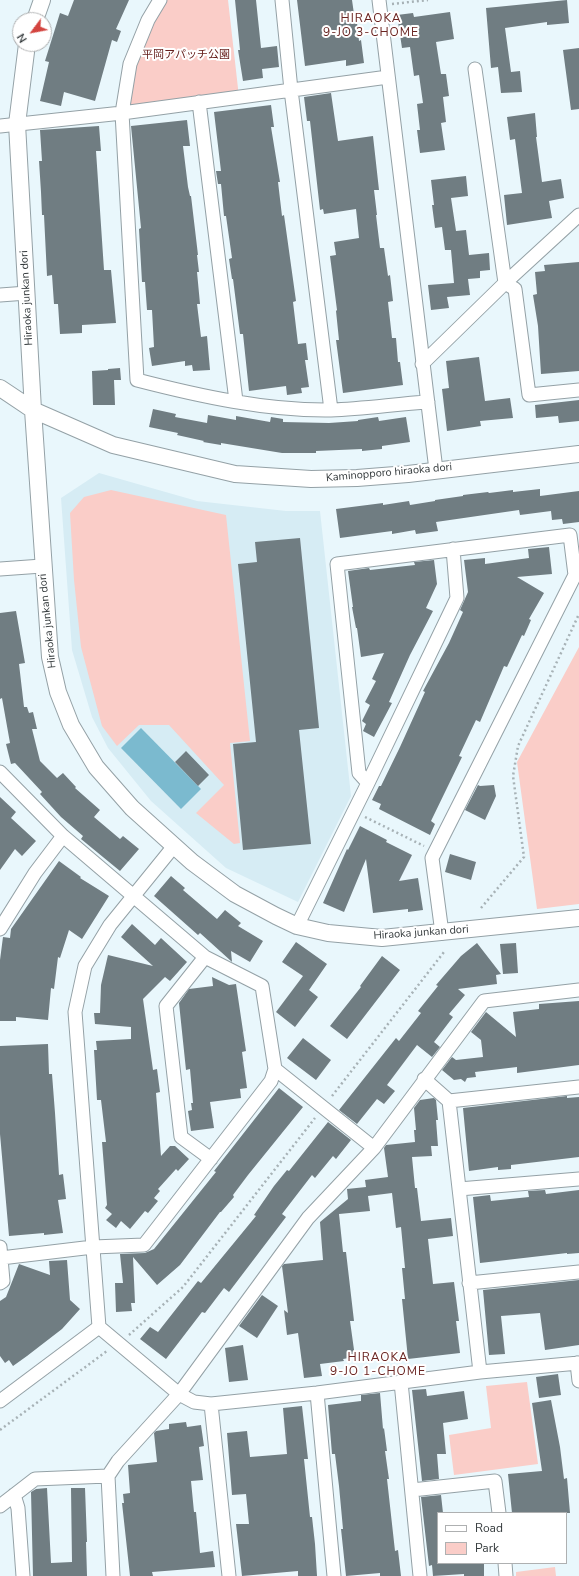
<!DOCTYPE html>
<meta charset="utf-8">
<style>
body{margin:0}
#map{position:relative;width:579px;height:1576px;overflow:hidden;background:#e9f7fc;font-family:"Nunito Sans",sans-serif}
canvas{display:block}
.legend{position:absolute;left:437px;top:1512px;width:130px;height:52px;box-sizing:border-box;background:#fff;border:1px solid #aeb0b1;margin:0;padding:5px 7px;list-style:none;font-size:12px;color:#343a3c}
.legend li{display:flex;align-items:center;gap:8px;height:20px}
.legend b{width:20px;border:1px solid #aeb0b1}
.north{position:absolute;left:12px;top:12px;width:40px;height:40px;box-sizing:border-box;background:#fff;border:1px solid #aeb0b1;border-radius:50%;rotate:238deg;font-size:11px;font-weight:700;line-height:16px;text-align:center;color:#343a3c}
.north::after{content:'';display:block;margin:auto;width:14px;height:18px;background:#d3443f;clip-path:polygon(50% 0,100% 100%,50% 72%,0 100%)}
</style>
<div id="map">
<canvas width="579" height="1576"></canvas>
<ul class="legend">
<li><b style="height:5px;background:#fff"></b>Road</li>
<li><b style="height:11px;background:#facdc8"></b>Park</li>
</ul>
<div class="north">N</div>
</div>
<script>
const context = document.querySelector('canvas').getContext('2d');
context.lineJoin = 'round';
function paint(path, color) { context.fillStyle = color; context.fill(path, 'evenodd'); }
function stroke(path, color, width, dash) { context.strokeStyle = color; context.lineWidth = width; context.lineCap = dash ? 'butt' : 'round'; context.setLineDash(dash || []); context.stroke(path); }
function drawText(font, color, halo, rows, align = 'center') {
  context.font = font + ' "Nunito Sans","Noto Sans JP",sans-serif'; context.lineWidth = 4; context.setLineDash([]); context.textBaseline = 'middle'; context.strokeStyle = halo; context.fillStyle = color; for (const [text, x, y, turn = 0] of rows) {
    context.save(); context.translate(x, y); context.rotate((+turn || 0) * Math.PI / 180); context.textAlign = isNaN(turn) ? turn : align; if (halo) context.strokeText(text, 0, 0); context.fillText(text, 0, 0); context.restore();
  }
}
paint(new Path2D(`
 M99 473 197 501 286 511H320L351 796 298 902 226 868 151 801 108 748 92 717 72 650 61 498Z`), '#d6ecf4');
paint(new Path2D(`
 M160 0H228L239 97 122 113 130 64Z
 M111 490 226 515 250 741 230 743 240 843 234 844 196 813 224 785 169 725H139L117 746 102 726 81 647 74 580 70 513 84 497Z
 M579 647V904L537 909 517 762Z
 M527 1382 538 1464 454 1475 449 1435 491 1428 486 1386Z
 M555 1567 556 1576H516V1572Z`), '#facdc8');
paint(new Path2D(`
 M141 728 201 789 181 809 121 748Z`), '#7bbacf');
paint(new Path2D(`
 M74 0H129L116 29 121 31 117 42 112 40 95 101 64 92 61 106 40 101 49 62 45 61 60 13 68 16Z
 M235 0H256L261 48 277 46 279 67 262 69 263 78 243 81 238 50H240Z
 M297 0H352L354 14 356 13 359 41 361 40 364 63 346 66V60L305 66Z
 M567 0 569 23 547 25V22L505 28 511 72 520 71 522 92 501 93 498 67 491 68 486 8Z
 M450 12 454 39 436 42 441 74H446L449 96 443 97 446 122 441 123 445 150 420 153 417 130H420L417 104 423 103 419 75 414 76 410 47 402 48 397 15 413 13 414 17Z
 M579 48V109L571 110 563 50Z
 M331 93 338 141 373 136 379 190H374L377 215H376L380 248H384L388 276 390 275 393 301 388 302 392 338H396L398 362H400L403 385 343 393 336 340H339L336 311 337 310 330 256 336 255 334 242 359 238 356 209 324 214 323 209 320 210 310 121H307L304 97Z
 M271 105 274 127H271L280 182H278L282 216 284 215 296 301 293 302 298 344 306 343 308 360H305L309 387 301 388 302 393 287 395 286 386 249 391 243 334H240L233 279H232L229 259 232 258 226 216H224L221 184H218L216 171H221L214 112Z
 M535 113 537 137H536L542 182 561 179 564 198 549 201 552 218 507 225 504 195 522 193 515 139 510 140 507 117Z
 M187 120 190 146H183L188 187 190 196H191L198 255H197L199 272H197L200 304H197L201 337 207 336 210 370 193 371 192 365 185 366V361L152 366 149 348 154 347 152 310H147L145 282H142L139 229 141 228 131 126Z
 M99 126 101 151H96L104 270H111L116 323 82 325V333L60 334 58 304H54L52 275 47 276 44 215H42L41 192 39 161H42L40 130Z
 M466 176 468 196 451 198 456 231 466 230 469 255 489 253 490 270 480 271V278L468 279 470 295 447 297 449 308 431 310 428 285 454 283 451 250H445L442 227 435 228 432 205H434L431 180Z
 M579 262V371L541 374 538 326 533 295 537 294 535 272 545 271 544 265Z
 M479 357 485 401 510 398 513 418 480 421 481 426 447 431 442 389 449 388 446 361Z
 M120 368 121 380H114L115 405H93L92 371 108 370V369Z
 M579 400V421L559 423 558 416 536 418 535 405Z
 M153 409 176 414 175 417 207 423 208 415 236 420V416L270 422 271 417 283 419V422L329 423 358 421V420L378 417 379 421 406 417 410 442 382 446V449L362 451V449L316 451V453H282L221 443V445L203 442 204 441 177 435 178 433 149 427Z
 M540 489V496L579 491V522L563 524 562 519 552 520 551 511 520 515 519 510 436 522 438 531 416 534 415 530 392 534V531L340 538 336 509 383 503V505L409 501 410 505 435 501V500L463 496V495L488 492 489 493 513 490V492Z
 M300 538 319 728 299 730 311 844 243 850 233 744 256 742 238 564 257 562 255 542Z
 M549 547 552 574 517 577 544 593 529 619 531 620 524 636 522 635 507 667 504 666 480 722 476 720 459 756 462 757 431 821 435 824 430 835 379 809 381 804 372 800 379 786H381L400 747 425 692 423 691 449 643 463 612 460 610 468 592 464 560 485 558V564L529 558 528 549Z
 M434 560 437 584 426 608 433 611 410 655 389 702 392 703 374 737 363 731 366 724 362 721 370 705 365 702 376 681 372 679 384 653 361 657 357 628H356L352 607H353L348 571 369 568 370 570 415 565 414 562Z
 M16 611 25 663 19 664 24 707H27L29 713 33 712 37 729H32L40 761 57 778 63 773 76 787 75 788 100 810 94 817 120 839 123 836 139 849 120 871 81 839 83 836 61 817 40 794 42 792 15 763 11 764 6 744 10 743 2 698 0 699V613Z
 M186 751 209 775 198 786 175 762Z
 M478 785 480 786 494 785 496 796 485 820 465 810Z
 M0 797 16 812 11 818 36 841 22 856 15 849 0 870Z
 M360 826 387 840 386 842 412 855 399 881 418 878 423 910 408 912V909L373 913 366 859 344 912 323 903 347 849 348 850Z
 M450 854 476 862 471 880 445 872Z
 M59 861 81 877 80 878 109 896 82 939 69 930 60 958 58 957 54 989 51 988 48 1020 16 1017V1021H0V960L3 937 10 938 11 929Z
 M171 876 185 888 183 890 217 919 225 910 241 923 238 926 263 941 250 962 231 951 232 962 231 961 200 933 198 935 154 896Z
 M132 924 155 945 161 938 187 962 170 981 165 977 143 999 153 1070 157 1069 160 1092 156 1093 161 1156 170 1146H175L189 1159 178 1171 176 1169 158 1189 160 1191 154 1198 158 1201 148 1213 145 1211 130 1229 121 1221 116 1228 106 1220 112 1214 105 1208 107 1205 102 1142H106L101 1100H97L94 1050H97L96 1041 131 1039V1027L95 1024 94 1013H100L101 985 108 955 153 966 121 937Z
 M296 942 327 964 309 990 318 997 295 1027 276 1012 303 976 282 962Z
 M477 943 501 974 496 975 497 984 458 989 465 995 449 1014 453 1017 434 1042 440 1047 432 1057 417 1045 387 1085 395 1091 384 1104 377 1099 357 1124 339 1110 396 1038 399 1041 421 1013 418 1011 438 986 436 985 461 956Z
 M516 943 518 973 503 974 500 944Z
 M382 956 400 970 347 1039 330 1026 361 987 360 986Z
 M212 977 229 985 236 984 246 1051 242 1052 247 1088 240 1089 241 1098 210 1102 214 1128 191 1131 188 1111 192 1110 191 1103H193L190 1069 186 1070 179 1003 189 989 213 986Z
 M579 1001V1065L517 1073V1067L475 1072 476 1077 467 1078 465 1082 461 1079 454 1080 442 1070 452 1057 456 1060 483 1057 481 1040 471 1032 486 1012 516 1037 513 1012 539 1009V1004Z
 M303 1038 331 1060 316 1080 287 1058Z
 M48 1044 49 1074H52L55 1113 59 1175 63 1174 66 1199 58 1200 63 1233 44 1235V1233L9 1236 0 1134V1046Z
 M279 1088 303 1107 248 1175 233 1195 234 1197 221 1212H220L180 1265 157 1285 133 1257 135 1303H131L132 1311 116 1312 115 1283H123L120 1254 145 1253 154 1249 216 1172 214 1171Z
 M567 1096V1098L579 1097V1157L511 1165V1169L498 1170V1167L469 1171 463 1108Z
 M434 1098 436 1100 438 1120H436L438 1146H431L432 1156 412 1157 415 1188H417L421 1221 451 1218 453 1236 428 1239 433 1284 454 1282 459 1321H456L460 1353 408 1359 402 1299H405L402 1268H405L401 1227 396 1228 392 1193 368 1196 370 1211 339 1214 343 1252H346L354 1321H350L355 1357 343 1359 344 1361 320 1364 322 1376 304 1378 298 1333 287 1335 284 1310 288 1313 282 1266 284 1264 323 1260 320 1222 348 1199 347 1189 366 1187 365 1180 388 1177 384 1148 386 1145 415 1142 414 1130H416L414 1108 420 1100Z
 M328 1122 351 1140 336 1159 333 1156 315 1178 312 1175 282 1214 286 1217 229 1292 224 1288 205 1313 202 1312 166 1359 140 1339 150 1327 158 1332 198 1281 201 1283 256 1216 254 1215 274 1186 287 1170 289 1171Z
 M545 1190 546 1194 579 1190V1253L567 1254V1253L480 1263 473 1197 490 1195 491 1201 529 1197 528 1191Z
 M67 1260 70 1300 80 1309 62 1329 27 1356 13 1366 9 1360 5 1363 0 1356V1301L6 1297 19 1264 50 1275 49 1261Z
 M579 1280V1345L545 1350 540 1313 501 1316 505 1354 489 1355 483 1290Z
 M262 1295 278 1306 257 1338 239 1326Z
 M243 1345 248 1380 229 1382 225 1348Z
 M558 1374 561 1395 539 1398 536 1377Z
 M426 1389 427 1396 464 1391 468 1419 443 1423 446 1454H437L439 1479 422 1481 412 1390Z
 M380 1393 383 1429 384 1428 387 1451H385L389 1479H387L395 1551 398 1550 401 1576H380V1573L346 1576 341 1529H343L339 1486 335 1454H332L328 1405 361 1401V1395Z
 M551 1400 560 1447 564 1479 567 1478 570 1513H512L508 1474 542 1471 532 1403Z
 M302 1406 308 1459H304L310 1517H312L315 1544 317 1576H298V1571L242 1576 236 1524H249L246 1494 232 1495 227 1433 247 1431 250 1457 287 1454 283 1408Z
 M186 1422 187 1427 201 1425 204 1446 199 1447 203 1480 191 1481 194 1512H196L200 1553 213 1551 215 1567 152 1572 153 1576H130L122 1503H124L123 1494 130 1493 128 1465 157 1462 154 1433 156 1431 169 1429V1424Z
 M47 1488 51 1563 72 1562 71 1488H85L87 1542H86L87 1576H33L31 1492 36 1489Z
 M441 1495 443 1513H438V1563H484V1576H464V1574L433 1576 432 1565 429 1566 421 1497Z`), '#707d82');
const minor = new Path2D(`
 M160 0 148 20 130 64 122 113 137 380C199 396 267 411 331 410 363 409 396 404 428 402
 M282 0 291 90 331 410
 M379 0 436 470
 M475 69 505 283 515 289 529 395 579 390
 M199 102 236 401
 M0 126 122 113 388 77
 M0 295 27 293
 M422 364 505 283 579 215
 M0 569 42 566
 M0 772 63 836 205 957 262 986 275 1069 271 1081 144 1245 93 1247 1 1258
 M368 783 359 773 337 564 570 535 575 575 432 858 442 933
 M297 926 368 783 457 598 453 549
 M0 929 35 873 63 836
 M205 957 166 1006 181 1137 211 1159
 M275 1069 374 1148
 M424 1079 449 1101 480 1372
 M449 1101 579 1087
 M459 1189 579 1179
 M0 1247 3 1281 0 1283
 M469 1283 579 1272
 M99 1327 179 1394 194 1402 211 1404 317 1393 480 1372 579 1363
 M577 1363 579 1381
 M401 1382 420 1576
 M317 1393 334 1576
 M0 1401 99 1327 75 1012 85 966 110 925 174 846
 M211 1404 229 1576
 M412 1490 495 1481 499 1513
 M14 1495 18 1508 23 1576
 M0 1506 35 1479 108 1476
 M505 1563 506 1576
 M113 1576 108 1476 118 1461 179 1394 308 1218 374 1148 484 1001 579 990`);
const tertiary = new Path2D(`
 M35 20 42 0
 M27 44 17 124 33 410 50 657 58 692 71 725 96 767 132 808 192 862 235 894 276 916 297 926 328 933 382 938 579 918
 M0 388 33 410 113 445 235 474 311 479 357 478 408 474 579 454`);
stroke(minor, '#94a1a6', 15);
stroke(tertiary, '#94a1a6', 18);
stroke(new Path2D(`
 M392 4 428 0
 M365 817 424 846
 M481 908 524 857 513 776 518 746 579 614
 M332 1096 444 952
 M129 1335 183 1287 315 1118
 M0 1430 107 1351`), '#a7b2b6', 2.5, [2, 3]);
stroke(minor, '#fff', 13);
stroke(tertiary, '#fff', 16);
drawText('11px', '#67211e', '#fff', [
 ["平岡アパッチ公園",186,55]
]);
drawText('11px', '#343a3c', '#fff', [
 ["Hiraoka junkan dori",27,298,-93],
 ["Kaminopporo hiraoka dori",389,473,-5],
 ["Hiraoka junkan dori",48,621,-96],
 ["Hiraoka junkan dori",421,933,-4]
]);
context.letterSpacing = '1px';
drawText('12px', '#6a2421', '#fff', [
 ["HIRAOKA",371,19],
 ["9-JO 3-CHOME",371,33],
 ["HIRAOKA",378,1358],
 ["9-JO 1-CHOME",378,1372]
]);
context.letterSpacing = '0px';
</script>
